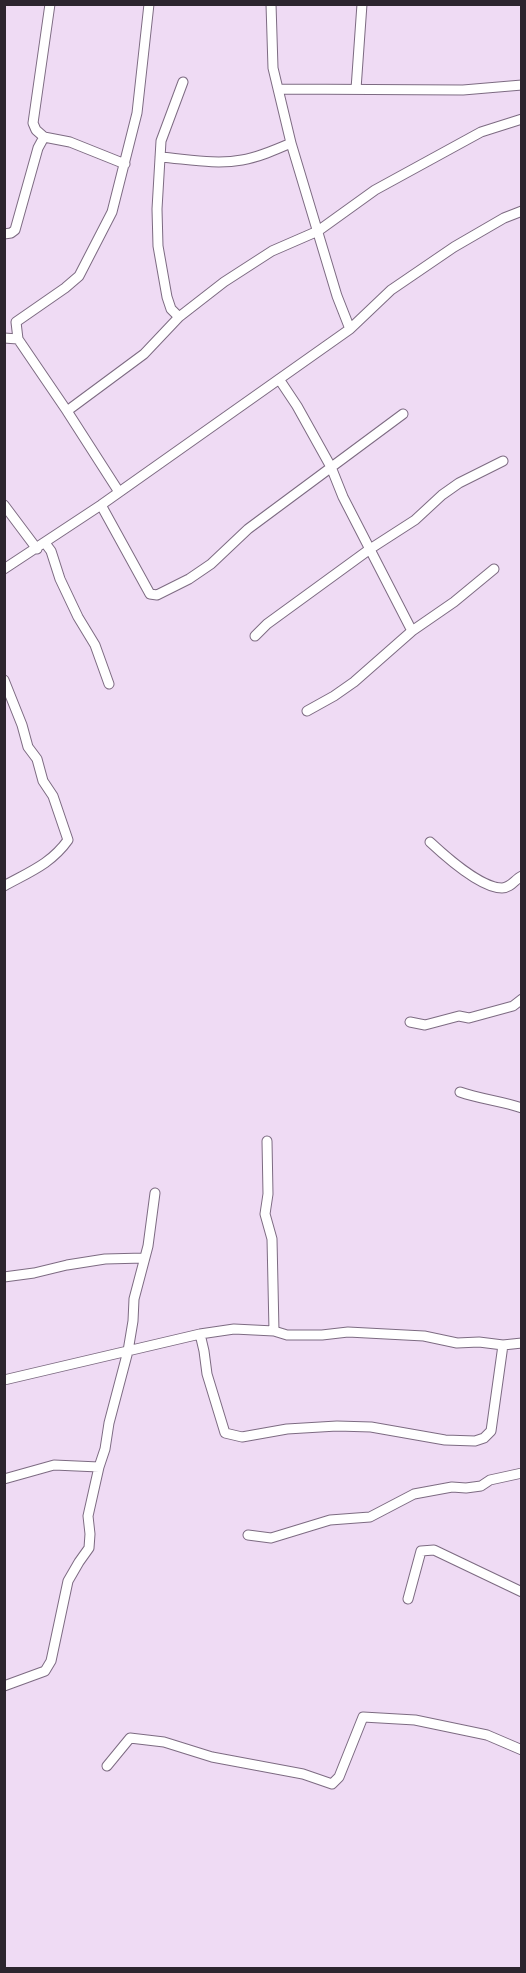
<!DOCTYPE html>
<style>
body{margin:0}
#map{position:relative;width:526px;height:1973px;overflow:hidden;background:#efdbf4;font-family:"Libre Baskerville",serif}
canvas{display:block}
.frame{position:absolute;inset:0;border:6px solid #2c252e;pointer-events:none}
</style>
<div id="map">
<canvas width="526" height="1973"></canvas>
<div class="frame"></div>
</div>
<script>
const context = document.querySelector('canvas').getContext('2d');
context.lineJoin = 'round';
function stroke(path, color, width, dash) { context.strokeStyle = color; context.lineWidth = width; context.lineCap = dash ? 'butt' : 'round'; context.setLineDash(dash || []); context.stroke(path); }
const minor = new Path2D(`
 M50 4 33 123 36 130 44 137 70 142 125 164
 M271 4 273 68 291 143 337 296 350 329
 M279 89 463 90 522 85
 M356 89 362 4
 M160 157C187 159 215 165 242 160 259 157 275 150 291 143
 M4 234 11 233 15 230 38 148 44 137
 M179 317 171 309 167 297 158 246 157 209 161 141 183 82
 M4 338 18 339
 M279 379 297 406 331 467 343 497 412 631
 M67 411 144 354 179 317 224 282 272 251 318 231 375 190 481 132 522 119
 M119 492 67 411 18 339 16 322 65 288 79 276 112 212 137 113 149 4
 M4 505 37 549
 M101 505 150 594 157 595 189 579 211 564 248 529 403 414
 M45 543 51 551 60 579 78 617 95 645 109 684
 M4 569 101 505 350 329 391 290 454 247 504 218 522 211
 M255 636 267 624 370 549 415 520 442 495 459 483 503 461
 M4 680 22 725 28 747 37 759 43 781 53 796 68 840C51 864 29 872 4 886
 M307 711 334 696 354 682 412 631 454 602 494 569
 M430 842C445 856 481 888 502 888 511 888 515 879 522 876
 M410 1022 425 1025 459 1016 469 1018 513 1006 522 999
 M460 1092C480 1099 501 1101 522 1108
 M267 1141 268 1194 265 1214 272 1239 274 1331
 M4 1277 34 1273 67 1265 105 1259 144 1258
 M200 1334 204 1351 207 1374 225 1433 242 1437 287 1429 337 1426 371 1427 445 1440 475 1441 484 1438 491 1431 503 1345
 M4 1380 200 1334 234 1329 274 1331 287 1335H322L348 1332 424 1336 457 1343 479 1342 503 1345 522 1343
 M4 1479 54 1465 99 1467
 M248 1535 271 1538 330 1520 370 1517 414 1494 452 1487 466 1488 481 1486 490 1480 522 1473
 M408 1599 421 1551 434 1550 522 1592
 M4 1686 45 1671 51 1661 68 1581 79 1562 89 1548 90 1534 88 1516 99 1467 105 1449 109 1423 128 1351 133 1321 134 1299 148 1246 155 1193
 M107 1766 130 1738 164 1742 212 1757 303 1774 332 1784 339 1777 363 1717 415 1720 487 1735 522 1750`);
stroke(minor, '#7d6b82', 11);
stroke(minor, '#fff', 9);
</script>
